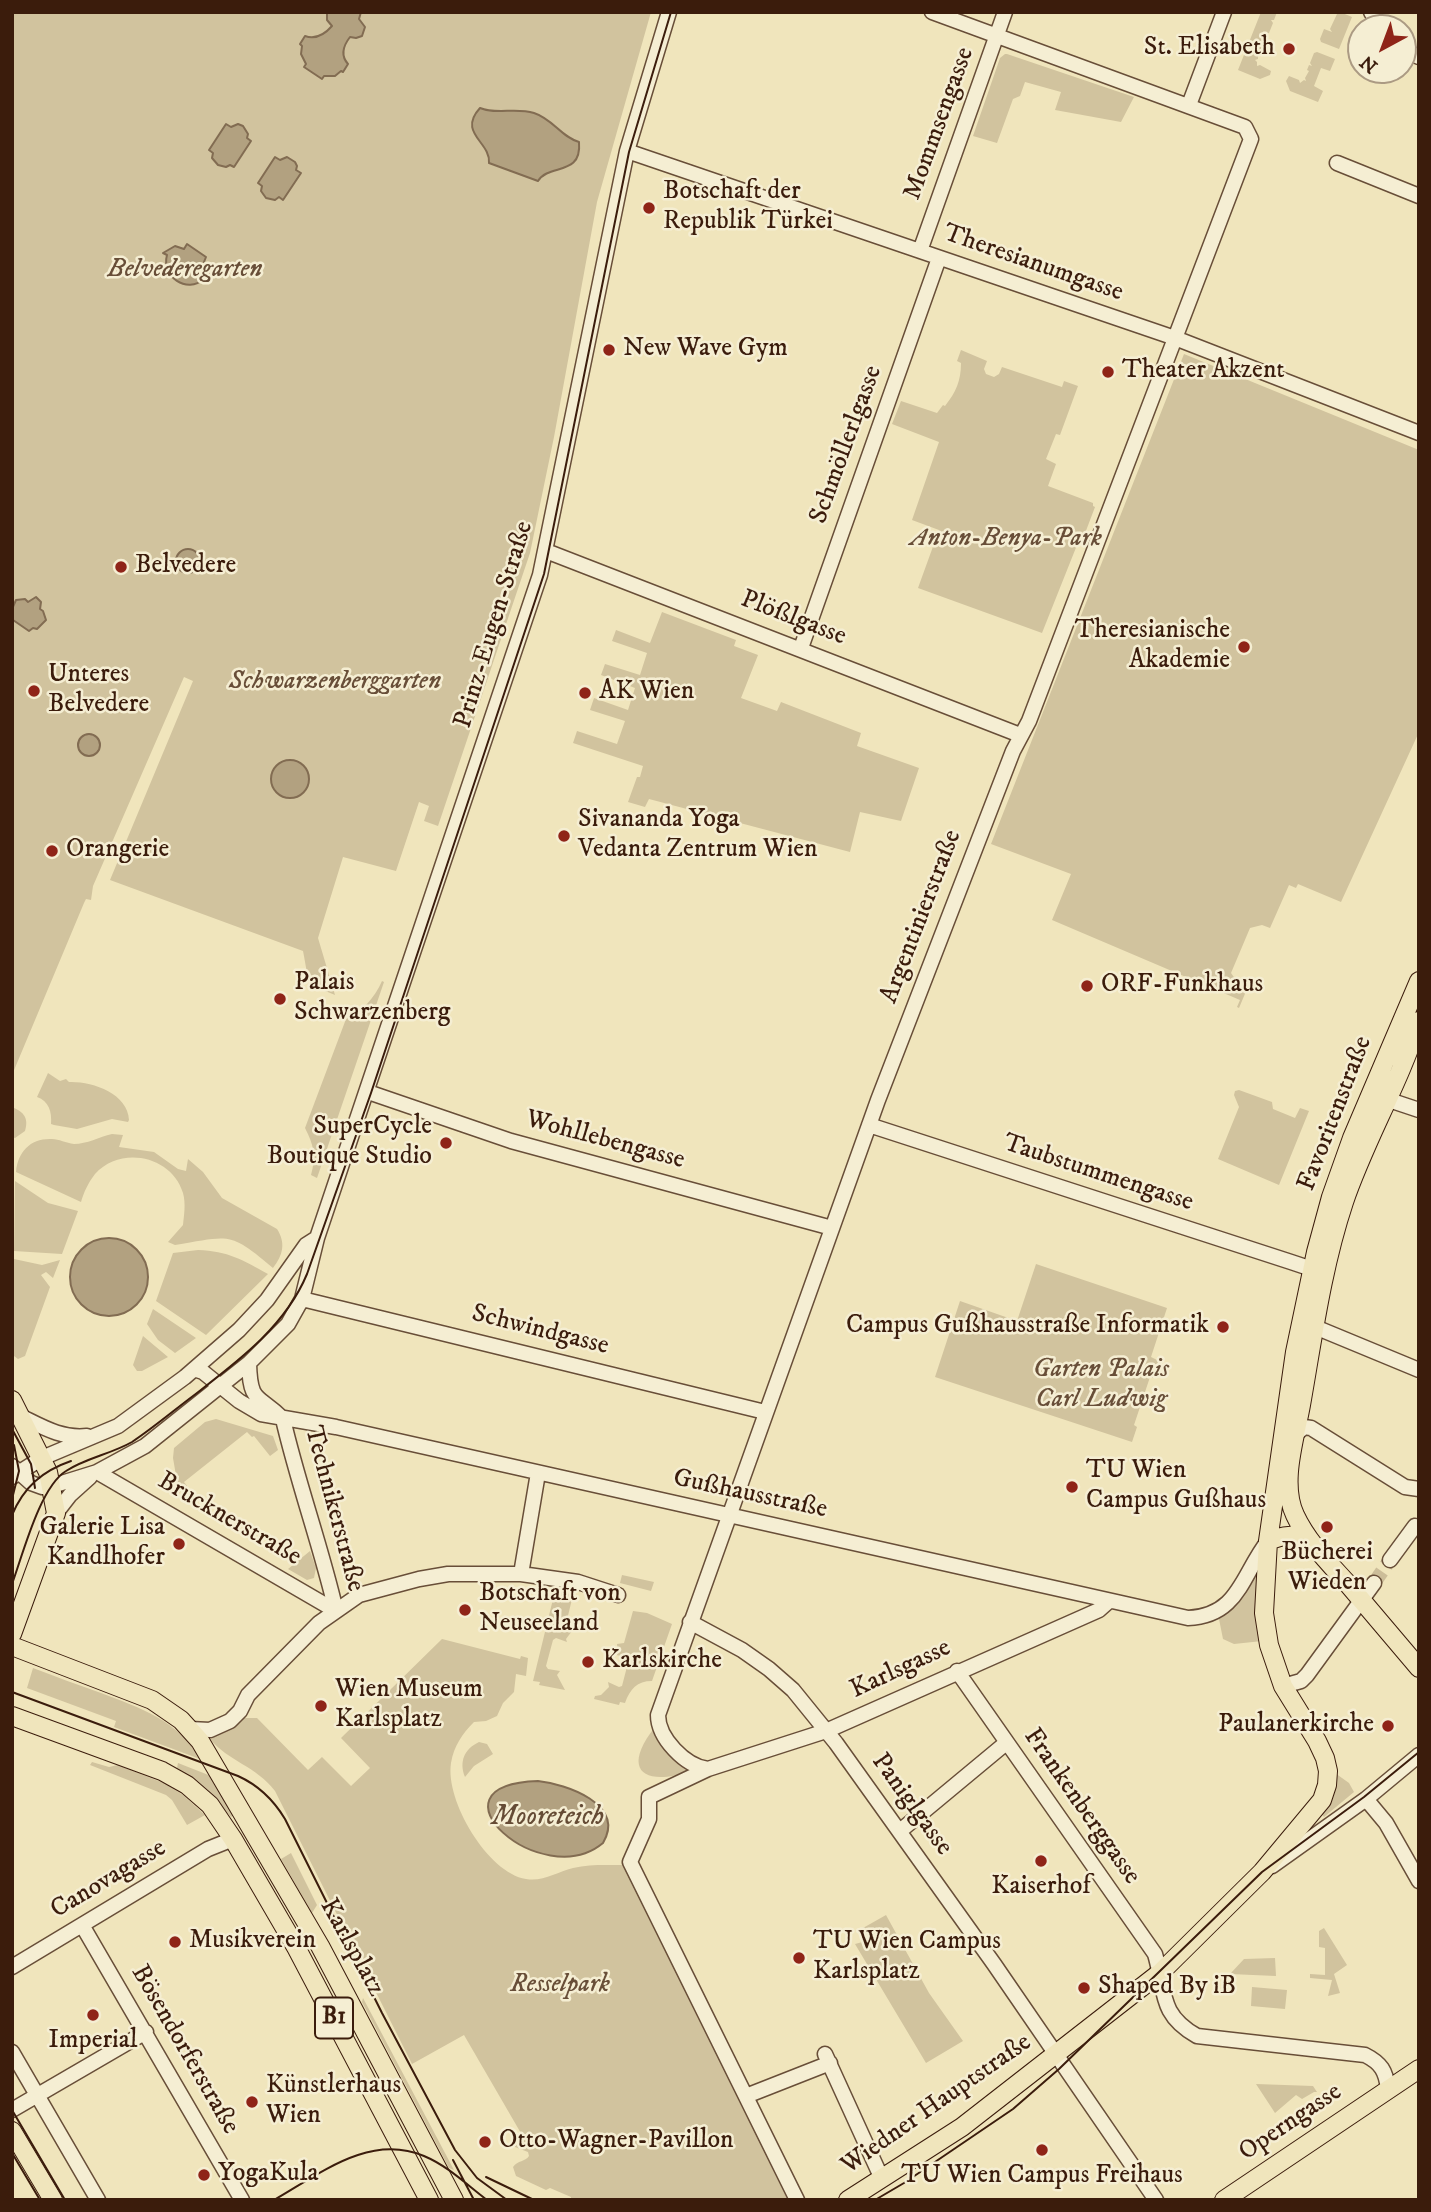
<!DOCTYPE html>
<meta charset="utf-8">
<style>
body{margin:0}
#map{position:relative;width:1431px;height:2212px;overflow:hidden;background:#f0e5bc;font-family:"IM FELL DW Pica",serif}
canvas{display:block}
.frame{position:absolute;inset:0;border:14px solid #3b1c0c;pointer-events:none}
.north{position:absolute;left:1347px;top:14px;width:70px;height:70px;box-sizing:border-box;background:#f5eed3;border:2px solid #ab9a83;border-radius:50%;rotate:221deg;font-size:19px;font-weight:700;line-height:28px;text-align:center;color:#3b1c0c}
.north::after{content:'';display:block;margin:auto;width:24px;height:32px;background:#8f2418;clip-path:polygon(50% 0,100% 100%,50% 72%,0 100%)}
</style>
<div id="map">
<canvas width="1431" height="2212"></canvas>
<div class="frame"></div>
<div class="north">N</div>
</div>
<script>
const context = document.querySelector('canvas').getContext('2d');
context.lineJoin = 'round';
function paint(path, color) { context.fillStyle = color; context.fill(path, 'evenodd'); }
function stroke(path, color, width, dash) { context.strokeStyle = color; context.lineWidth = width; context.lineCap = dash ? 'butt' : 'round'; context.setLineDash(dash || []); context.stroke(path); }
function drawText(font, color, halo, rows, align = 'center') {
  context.font = font + ' "IM FELL DW Pica",serif'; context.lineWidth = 5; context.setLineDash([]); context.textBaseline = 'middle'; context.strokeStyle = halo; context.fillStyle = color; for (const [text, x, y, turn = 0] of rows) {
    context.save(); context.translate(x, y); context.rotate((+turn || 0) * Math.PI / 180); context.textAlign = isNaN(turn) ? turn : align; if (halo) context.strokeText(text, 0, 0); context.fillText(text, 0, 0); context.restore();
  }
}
paint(new Path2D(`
 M12 12H651L597 202 554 437 530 553 438 826 424 821 429 806 419 802 396 871 343 857 318 938 335 995C305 983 309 981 303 951L110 880 193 681 184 677 93 886 91 900 86 899 84 903 12 1075Z
 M1261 12H1277L1274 20H1271L1273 23 1269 33 1265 34 1268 35 1264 45 1261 46 1263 47 1258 53V59L1255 60 1257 62V66L1260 65 1271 71 1270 75 1260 79 1238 70Z
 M1340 12 1352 17 1339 49 1321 42 1320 39 1324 29 1332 32 1330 29 1337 14Z
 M1317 52 1335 59 1330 71 1321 68 1314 86 1323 91 1318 102 1290 91 1286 81 1289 76 1299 80 1300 83 1304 80 1306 81 1305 78 1309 71 1307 70 1309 65 1312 66 1310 63 1314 53Z
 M1005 54H1007L1134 97 1121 122 1055 110 1061 92 1025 82 1020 96 1013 99 997 143 973 136 1000 58Z
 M961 350 987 361 984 369 986 374 994 377 999 374 1002 367 1062 387 1064 381 1078 386 1060 435 1056 434 1046 459 1056 464 1048 486 1093 503V506L1095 507 1084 536 1081 535 1042 633 918 588 939 530 912 520 939 442 892 424 901 401 937 413 943 405 945 406C956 392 961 381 961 363L957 361Z
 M1184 354 1419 450V732L1341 902 1298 884 1296 888 1289 885 1270 928 1262 925 1250 928 1231 973 1240 986 1247 989 1239 1008 1237 1007 1240 1000 1052 920 1071 874 991 844Z
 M662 612 736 640 734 646 758 655 741 698 777 711 781 702 861 733 857 746 919 768 901 821 860 812 850 852 649 799 645 807 628 802 637 777H640L643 766 573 743 577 731 617 744 625 721 590 710 594 698 628 710 635 688 601 675 605 664 640 675 647 653 612 641 616 630 650 643Z
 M382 981 384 982 317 1178 311 1175C316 1157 314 1145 305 1128L346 1019C363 1010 374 999 382 981Z
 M48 1073 60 1081 66 1079 69 1082C91 1081 128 1093 129 1120L128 1122 112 1119 77 1129 54 1125 51 1124C52 1112 49 1101 37 1097Z
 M1239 1090 1272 1102 1273 1109 1295 1118 1300 1108 1309 1111 1279 1185 1218 1159 1239 1107 1234 1095 1235 1091Z
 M12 1107C24 1112 29 1118 25 1131L15 1138 12 1137Z
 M112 1134 123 1135 119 1147 154 1152 178 1169 186 1171 188 1159 203 1172 222 1198 277 1229C286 1243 283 1255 273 1268 229 1231 231 1236 175 1245L168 1242 183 1225C184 1215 186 1204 183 1193 172 1156 121 1145 95 1174 88 1183 84 1192 81 1202L16 1172C18 1151 31 1138 52 1139 59 1139 66 1143 74 1144 87 1144 99 1137 112 1134Z
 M15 1181 48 1203 78 1211 62 1254 14 1251Z
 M198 1250C228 1251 243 1260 268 1274L206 1335 156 1301 173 1253Z
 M14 1259 42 1265 60 1260 53 1278 46 1272 41 1275 50 1287 25 1356 18 1359 14 1356 12 1345Z
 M1036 1264 1167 1308 1151 1357 1159 1361 1153 1378 1150 1377 1134 1425 1137 1427 1132 1442 935 1377 960 1301 1017 1321Z
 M153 1309 196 1338 175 1353 158 1340 147 1324Z
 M143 1336 168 1357 142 1371H137L133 1365Z
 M216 1419 273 1436 278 1450 270 1456 254 1436 252 1437 247 1432 184 1482 187 1486 179 1493 173 1458 174 1448 205 1422Z
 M310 1551 316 1568 314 1578 307 1580 288 1569Z
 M1259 1560 1257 1631 1261 1632 1262 1641 1234 1644 1223 1639 1219 1619 1235 1606Z
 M622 1575 654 1582 651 1591 620 1583Z
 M559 1591 573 1595 565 1628 572 1631 566 1639 567 1642 556 1638 553 1640 546 1666 548 1669 560 1671 557 1675 565 1690 539 1685 540 1682 533 1681 554 1595Z
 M633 1611 647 1613 672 1624 652 1681C637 1681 630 1689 625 1703L620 1702 619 1705 594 1699 595 1696 601 1695 609 1687 608 1682 619 1687 622 1686 629 1659 628 1657 616 1655 618 1652 617 1644 624 1643Z
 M442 1639 520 1659 521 1656 528 1658 526 1676 516 1674 514 1692 503 1703 497 1716 486 1721 474 1722C462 1734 454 1746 451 1763 445 1801 488 1873 526 1879 543 1882 557 1872 573 1868 590 1864 605 1865 622 1865L787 2199 571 2200V2197L550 2188 546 2190 516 2176 513 2167C518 2160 525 2162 529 2156L528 2152 515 2147 513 2144 522 2135 464 2035 412 2064 275 1791C256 1766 228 1761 210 1739L230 1729 242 1718H257L308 1770 322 1757 351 1786 370 1768 341 1738Z
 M33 1668C56 1677 79 1685 101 1693 140 1708 178 1720 200 1759L114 1727 116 1721 27 1688Z
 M655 1727 691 1771C645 1787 620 1771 655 1727Z
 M479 1742 487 1744 493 1754 474 1766 465 1777C459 1762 464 1749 479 1742Z
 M92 1762 109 1767 118 1765 166 1784 183 1795 205 1815 187 1825 172 1800 166 1795 90 1765Z
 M178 1763 211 1776 234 1815 231 1817 205 1788 177 1768Z
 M1335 1773 1349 1783 1354 1792 1324 1817 1321 1813Z
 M291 1853 317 1905 312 1913 281 1859Z
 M886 1915 929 1993 963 2041 926 2063 855 1944 870 1940 863 1928Z
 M1324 1928 1347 1965 1334 1974 1340 1993 1328 1996 1332 1980 1310 1978V1974L1325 1975V1948L1319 1947V1931Z
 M1275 1958 1276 1976 1230 1974 1244 1959Z
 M1252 1987 1287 1990 1285 2009 1251 2006Z
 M363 1998 454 2170 449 2168 362 2002Z
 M1256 2084 1313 2086 1317 2092H1314L1302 2099 1296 2095 1275 2113Z`), '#d1c39e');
const water = new Path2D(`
 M327 12H361L359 19 365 27 362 36 356 38 350 37C343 46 340 55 348 64L343 72 341 71 335 76H324L322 79 304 67 306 64 301 54 302 46 300 44 305 36C316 40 325 34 332 26L327 20Z
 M480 108C497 115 515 107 534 113 553 119 561 137 579 142 582 177 549 163 538 181L489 163C491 142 457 133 480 108Z
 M226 124 231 127 238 124 243 126 248 134 247 138 251 141 234 167 230 165 226 167 218 165 212 158 213 153 209 150Z
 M275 157 280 160 287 157 295 162 297 166 296 170 301 173 283 200 279 197 275 200 266 198 261 191 262 186 258 183Z
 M187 244 206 257 204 262 209 269 208 282 204 279C187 294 161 277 167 255L163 253 175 246 184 249Z
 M176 561a12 12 0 1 1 24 0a12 12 0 1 1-24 0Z
 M36 597 41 602 40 609 43 611 46 620 37 629 33 628 29 631 13 620 12 609 16 600 25 599 28 602Z
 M78 745a11 11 0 1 1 22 0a11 11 0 1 1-22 0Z
 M271 779a19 19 0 1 1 38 0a19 19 0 1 1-38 0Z
 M70 1277a39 39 0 1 1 78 0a39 39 0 1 1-78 0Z
 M538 1781C566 1784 626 1804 603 1843 542 1894 419 1785 538 1781Z`);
paint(water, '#b2a180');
stroke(water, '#826c52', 2);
stroke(new Path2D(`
 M1374 1583 1390 1560`), '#ccbd99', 14, [14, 7]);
const minor = new Path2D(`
 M1371 12 1381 28
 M1403 50 1419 57
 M1189 105 1224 12
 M627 151 1175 338 1419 433
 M1337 163 1419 196
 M920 251 1005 12
 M546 551 1020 735
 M801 648 939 258
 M368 1092 511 1141 832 1228
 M1380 1097 1419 1110
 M869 1125 1291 1262 1312 1269 1314 1278
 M302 1299 765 1412
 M1310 1317 1315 1327 1419 1370
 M249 1363C250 1404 258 1394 282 1418
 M194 1369 203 1372 239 1401 261 1414 336 1427 1188 1618C1239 1616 1242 1574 1268 1541
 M18 1415C41 1426 61 1439 87 1436
 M283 1419C298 1484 321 1546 336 1611
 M1295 1435 1304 1427 1311 1428 1405 1487 1419 1489
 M12 1466 31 1483 42 1487 52 1486 97 1472 145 1446 249 1363 288 1324 302 1299 317 1238 540 575 627 151 669 12
 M97 1472 336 1611
 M12 1477 42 1458 118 1426 185 1377 239 1330 267 1300 306 1245 317 1238
 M56 1513 70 1495 90 1477
 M1390 1560 1415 1526
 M521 1574 538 1473
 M690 1622 742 1650 769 1669 793 1690 836 1743 994 1964 1156 2200
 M957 1671 1155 1954C1166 1991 1158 2014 1197 2036L1365 2055C1381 2063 1386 2071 1388 2089
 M1283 1686 1301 1681 1307 1675 1374 1583
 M190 1729 210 1730 230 1721 240 1711 248 1695 319 1623 359 1595 419 1579 448 1574H521L578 1582 618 1595
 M708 1769C685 1766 658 1738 658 1715L878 1100 1013 751 1029 721 1251 139 1245 127 932 12
 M1366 1799 1386 1823 1419 1881
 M900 1831 1006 1743
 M1272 1866 1366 1799 1419 1755
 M82 1925 242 2200
 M12 1967 208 1849 233 1839
 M12 2052 98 2200
 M825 2054 882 2179
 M746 2096 830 2063
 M12 2110 146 2032
 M797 2200 630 1862 649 1819V1797L708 1769 826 1731 1099 1610 1108 1602`);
const major = new Path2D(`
 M1419 1021C1399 1084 1365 1140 1344 1202 1322 1268 1313 1337 1301 1405 1295 1439 1280 1483 1295 1515 1307 1541 1328 1562 1347 1583 1371 1611 1395 1640 1419 1668
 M12 1400 48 1472 56 1513 12 1634
 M1268 1541C1284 1535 1293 1534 1309 1539
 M12 1646 152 1700 181 1720 200 1741 320 1946 454 2200
 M12 1716 162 1771 187 1785 210 1805 233 1839 297 1949 429 2200
 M12 2131 53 2200
 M848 2200 962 2127 1161 1972 1262 1872 1322 1800 1327 1785 1328 1771 1325 1758 1317 1741 1283 1686 1269 1645 1264 1613 1268 1541 1295 1352 1316 1252 1331 1197 1352 1138 1419 981
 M1224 2200 1419 2069`);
stroke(minor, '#684e38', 17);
stroke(major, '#3b1c0c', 20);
stroke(minor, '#f5eed3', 14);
stroke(major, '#f0e5bc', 18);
stroke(new Path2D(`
 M12 1429 31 1464 35 1488
 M12 1499 19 1471 14 1445
 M12 1515C24 1487 42 1471 71 1461
 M12 1584C23 1554 40 1487 66 1471 86 1458 111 1454 132 1442 153 1428 173 1411 193 1396 237 1362 285 1327 307 1274L371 1093 544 574 629 152 671 12
 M12 1692 238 1776C258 1785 273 1799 285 1819L382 2013 455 2150 477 2178 507 2200
 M12 2110 65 2200
 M12 2153 40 2200
 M453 2160 474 2200
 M486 2177 534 2200
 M274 2200C320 2174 369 2133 424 2156 448 2166 467 2185 487 2200
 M875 2200 904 2183 1013 2109 1059 2069 1262 1872 1364 1797 1419 1752`), '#3b1c0c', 2);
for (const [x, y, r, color] of [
 [1289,49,7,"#8f2418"],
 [649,208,7,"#8f2418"],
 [609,350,7,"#8f2418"],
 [1108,372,7,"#8f2418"],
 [121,567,7,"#8f2418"],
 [1244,647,7,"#8f2418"],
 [34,691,7,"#8f2418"],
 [585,693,7,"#8f2418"],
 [564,836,7,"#8f2418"],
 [52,851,7,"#8f2418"],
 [1087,986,7,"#8f2418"],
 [280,999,7,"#8f2418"],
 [446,1143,7,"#8f2418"],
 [1223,1327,7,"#8f2418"],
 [1072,1487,7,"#8f2418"],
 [1327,1527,7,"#8f2418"],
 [179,1544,7,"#8f2418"],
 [465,1610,7,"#8f2418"],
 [588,1662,7,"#8f2418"],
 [321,1706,7,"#8f2418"],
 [1388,1726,7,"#8f2418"],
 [1041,1861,7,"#8f2418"],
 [175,1942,7,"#8f2418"],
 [799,1958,7,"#8f2418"],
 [1084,1988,7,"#8f2418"],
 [93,2015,7,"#8f2418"],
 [252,2102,7,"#8f2418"],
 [485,2142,7,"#8f2418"],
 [1042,2150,7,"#8f2418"],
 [204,2175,7,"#8f2418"]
]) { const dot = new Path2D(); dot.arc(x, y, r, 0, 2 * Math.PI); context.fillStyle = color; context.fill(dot); stroke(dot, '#f5eed3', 2.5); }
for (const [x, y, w] of [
 [334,2018,38]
]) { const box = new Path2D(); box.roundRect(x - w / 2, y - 20.5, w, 41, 5); context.fillStyle = '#f5eed3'; context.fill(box); stroke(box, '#3b1c0c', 2); }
drawText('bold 24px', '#3b1c0c', null, [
 ["B1",334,2018]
]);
drawText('26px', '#3b1c0c', '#f5eed3', [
 ["St. Elisabeth",1275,49,"right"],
 ["Botschaft der",663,193],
 ["Republik Türkei",663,223],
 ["New Wave Gym",623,350],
 ["Theater Akzent",1122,372],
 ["Belvedere",135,567],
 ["Theresianische",1230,632,"right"],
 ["Akademie",1230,662,"right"],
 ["Unteres",48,676],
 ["Belvedere",48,706],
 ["AK Wien",599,693],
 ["Sivananda Yoga",578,821],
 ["Vedanta Zentrum Wien",578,851],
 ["Orangerie",66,851],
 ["Palais",294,984],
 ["Schwarzenberg",294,1014],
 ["ORF-Funkhaus",1101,986],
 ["SuperCycle",432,1128,"right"],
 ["Boutique Studio",432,1158,"right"],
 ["Campus Gußhausstraße Informatik",1209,1327,"right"],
 ["TU Wien",1086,1472],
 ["Campus Gußhaus",1086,1502],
 ["Galerie Lisa",165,1529,"right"],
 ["Kandlhofer",165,1559,"right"],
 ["Bücherei",1327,1554,"center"],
 ["Wieden",1327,1584,"center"],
 ["Botschaft von",479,1595],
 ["Neuseeland",479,1625],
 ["Karlskirche",602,1662],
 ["Wien Museum",335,1691],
 ["Karlsplatz",335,1721],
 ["Paulanerkirche",1374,1726,"right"],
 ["Kaiserhof",1041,1888,"center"],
 ["Musikverein",189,1942],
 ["TU Wien Campus",813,1943],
 ["Karlsplatz",813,1973],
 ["Shaped By iB",1098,1988],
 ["Imperial",93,2042,"center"],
 ["Künstlerhaus",266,2087],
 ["Wien",266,2117],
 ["Otto-Wagner-Pavillon",499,2142],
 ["YogaKula",218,2175],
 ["TU Wien Campus Freihaus",1042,2177,"center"]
], 'left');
drawText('26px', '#3b1c0c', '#f5eed3', [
 ["Mommsengasse",940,124,-70],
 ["Theresianumgasse",1033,264,19],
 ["Schmöllerlgasse",847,445,-70],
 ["Plößlgasse",793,619,21],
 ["Prinz-Eugen-Straße",495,625,-73],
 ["Argentinierstraße",922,917,-69],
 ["Favoritenstraße",1336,1114,-69],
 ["Wohllebengasse",605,1141,15],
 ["Taubstummengasse",1098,1174,18],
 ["Schwindgasse",540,1331,14],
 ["Gußhausstraße",750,1495,12],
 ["Technikerstraße",333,1509,75],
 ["Brucknerstraße",229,1520,30],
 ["Karlsgasse",901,1670,-25],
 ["Paniglgasse",911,1805,54],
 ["Frankenberggasse",1081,1807,55],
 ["Canovagasse",109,1880,-31],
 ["Karlsplatz",351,1948,61],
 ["Bösendorferstraße",184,2050,60],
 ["Wiedner Hauptstraße",937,2105,-35],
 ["Operngasse",1291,2123,-34]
]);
drawText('italic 26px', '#684e38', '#f5eed3', [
 ["Belvederegarten",185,271],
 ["Anton-Benya-Park",1006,540],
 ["Schwarzenberggarten",335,683],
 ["Garten Palais",1101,1371],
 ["Carl Ludwig",1101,1401],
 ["Resselpark",560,1986]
]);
drawText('italic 28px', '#654b35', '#f5eed3', [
 ["Mooreteich",548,1818]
]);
</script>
